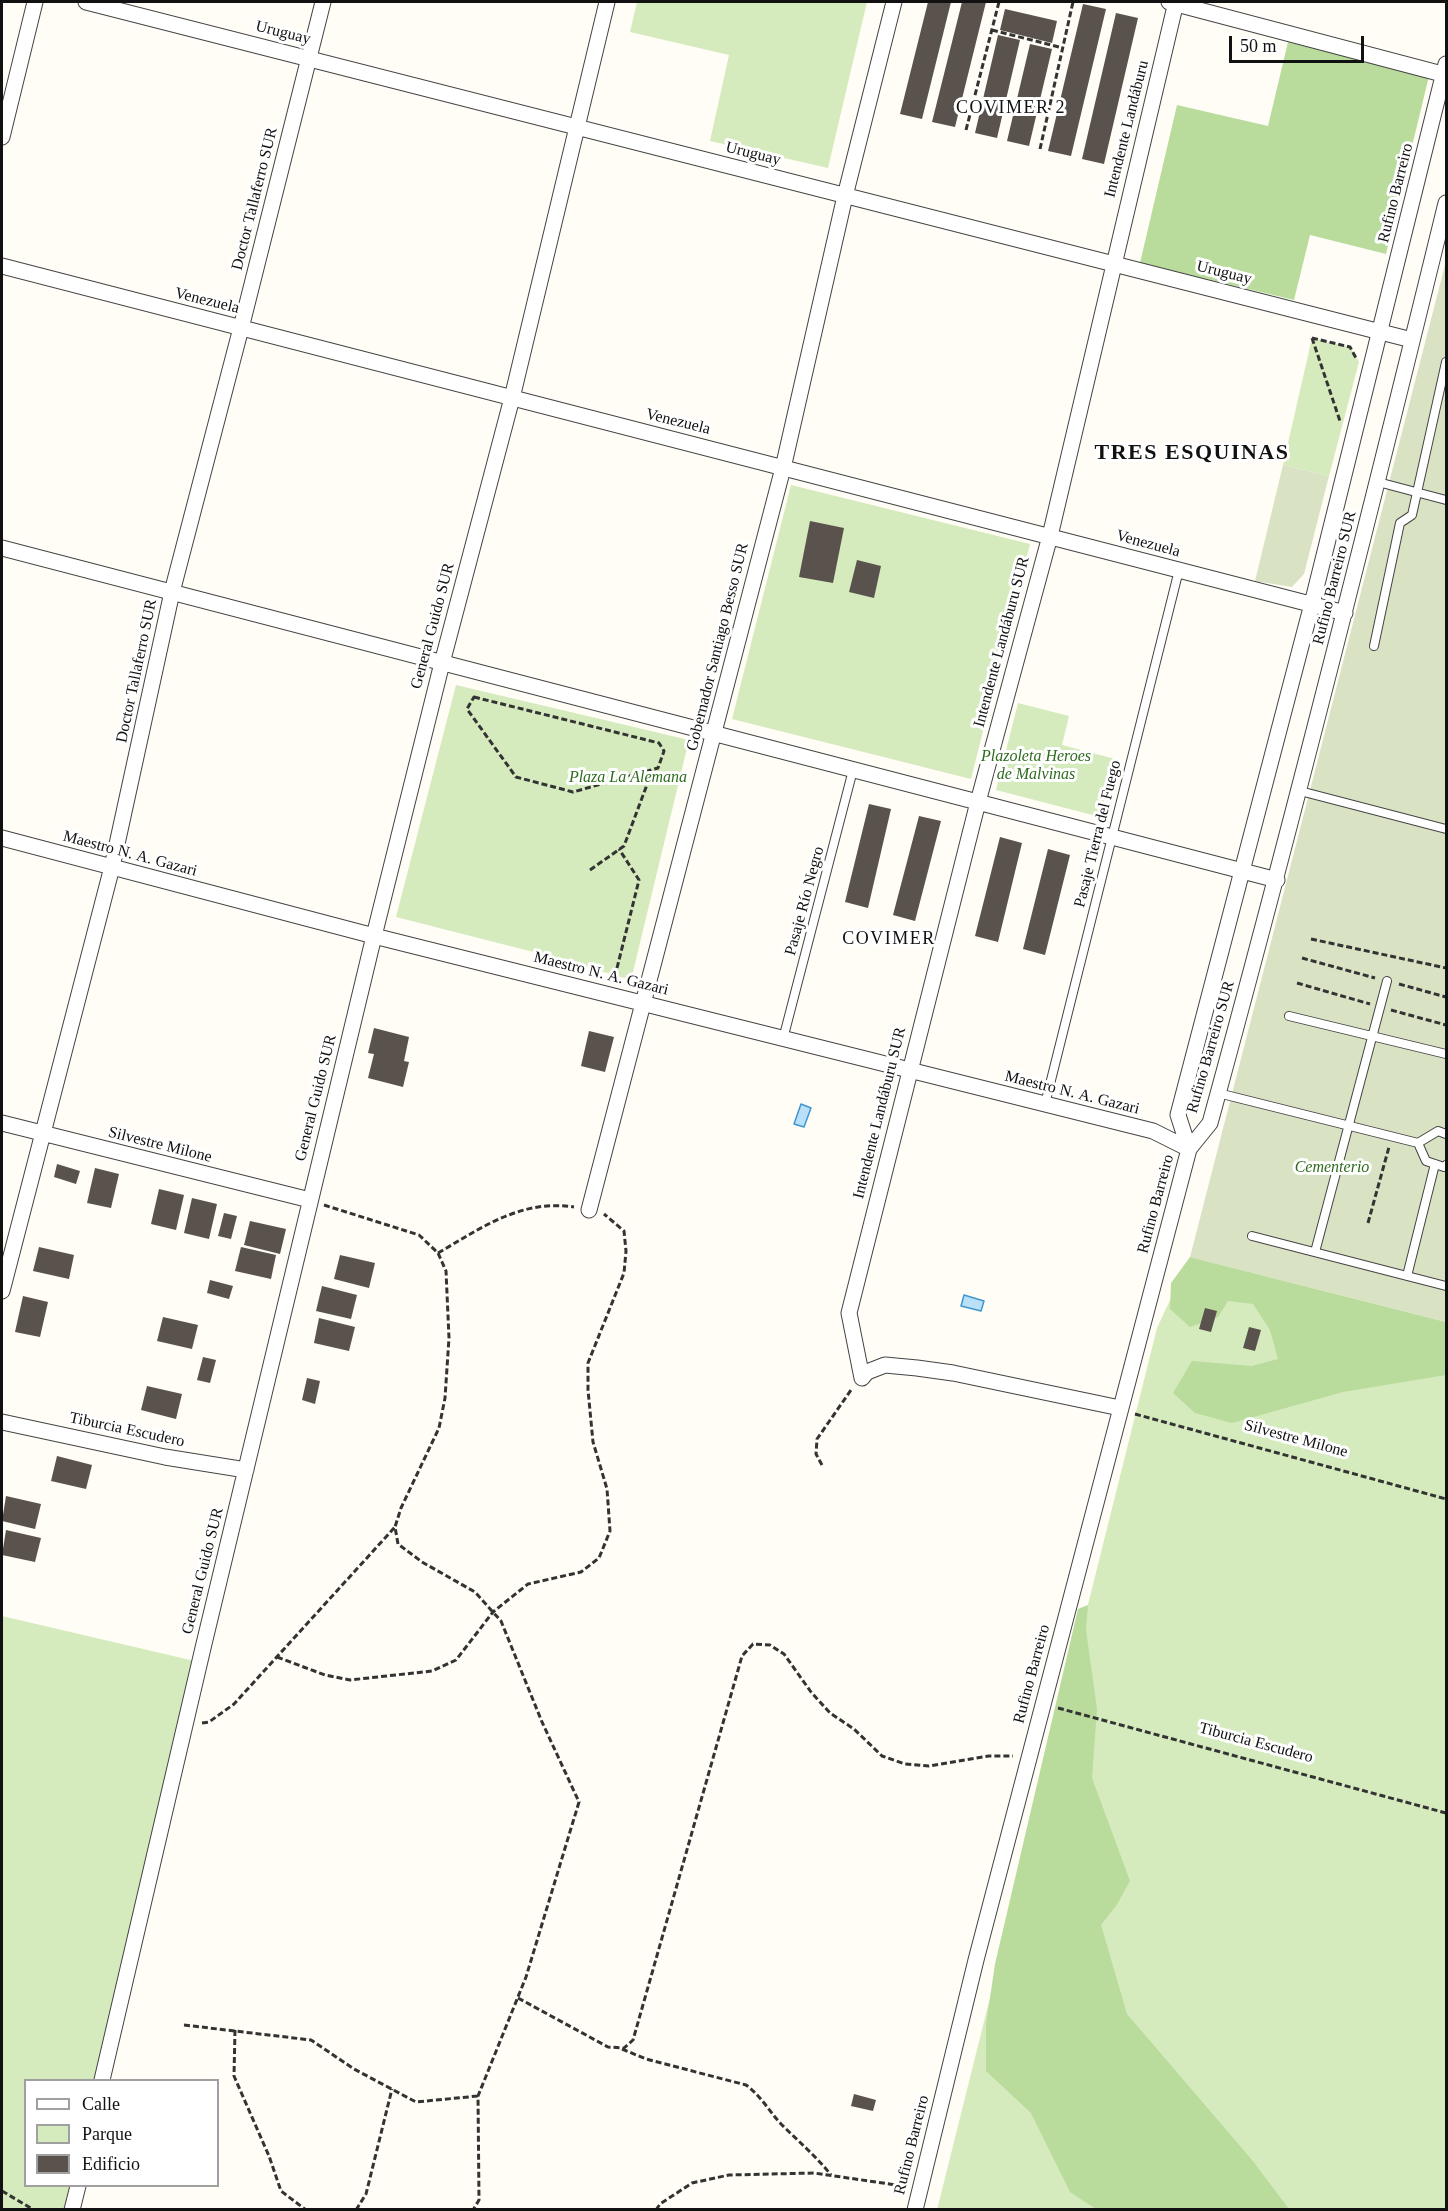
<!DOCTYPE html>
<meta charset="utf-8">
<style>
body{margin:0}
#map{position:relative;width:1448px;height:2211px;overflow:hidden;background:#fffdf5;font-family:Georgia,serif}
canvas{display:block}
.frame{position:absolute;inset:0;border:3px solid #111;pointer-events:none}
.legend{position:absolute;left:24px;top:2079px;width:195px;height:108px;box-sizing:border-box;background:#fff;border:2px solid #a0a0a0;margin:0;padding:8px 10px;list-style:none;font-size:18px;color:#111}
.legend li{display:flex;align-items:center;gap:12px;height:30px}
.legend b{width:30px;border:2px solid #a0a0a0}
.scale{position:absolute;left:1229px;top:36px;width:135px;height:27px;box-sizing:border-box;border:3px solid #111;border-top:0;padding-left:8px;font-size:18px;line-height:21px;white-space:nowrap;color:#111;-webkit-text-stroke:4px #fff;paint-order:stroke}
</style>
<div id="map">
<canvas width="1448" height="2211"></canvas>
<div class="frame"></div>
<ul class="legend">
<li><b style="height:8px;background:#fff"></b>Calle</li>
<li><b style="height:16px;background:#d5ebbd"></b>Parque</li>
<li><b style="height:16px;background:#5a524d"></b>Edificio</li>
</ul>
<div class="scale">50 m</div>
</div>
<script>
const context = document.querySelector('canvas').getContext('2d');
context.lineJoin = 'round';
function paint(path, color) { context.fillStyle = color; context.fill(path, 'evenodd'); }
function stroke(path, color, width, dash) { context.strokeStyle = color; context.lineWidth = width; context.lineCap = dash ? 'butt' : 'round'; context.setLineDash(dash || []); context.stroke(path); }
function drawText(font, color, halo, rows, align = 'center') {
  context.font = font + ' Georgia,serif'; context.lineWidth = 6; context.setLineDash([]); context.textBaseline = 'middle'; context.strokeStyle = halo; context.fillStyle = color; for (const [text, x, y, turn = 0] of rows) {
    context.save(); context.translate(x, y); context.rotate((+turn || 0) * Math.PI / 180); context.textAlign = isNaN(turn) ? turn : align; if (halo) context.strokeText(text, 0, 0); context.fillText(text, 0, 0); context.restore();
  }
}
paint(new Path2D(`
 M637 2H867L828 168 710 141 729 55 630 32Z
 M1312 338 1350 347 1359 362 1329 476 1283 465Z
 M791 485 1030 544 971 779 732 719Z
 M456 685 689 740 631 980 553 957 396 917Z
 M1018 703 1069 716 1062 745 1115 759 1100 817 996 790Z
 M1190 1257 1446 1322V2209L937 2210 1157 1328Z
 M2 1616 199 1662 102 2080H26V2186H78L72 2209 2 2210Z`), '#d5ebbd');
paint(new Path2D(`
 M1288 42 1429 76 1386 254 1310 235 1294 300 1140 263 1177 105 1268 126Z
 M1190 1257 1446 1322V1375L1343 1392 1232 1423 1195 1413 1173 1393 1192 1361 1252 1366 1278 1359 1270 1330 1253 1304 1228 1301 1218 1317 1190 1327 1170 1309 1171 1283Z
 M1088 1605 1086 1630 1097 1709 1092 1778 1130 1881 1116 1906 1101 1925 1127 2014 1252 2160 1289 2209H1096L1070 2192 1031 2113 986 2071V2025L995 1964 1078 1609Z`), '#b9dc9c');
paint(new Path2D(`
 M1446 261V1322L1190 1257Z
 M1283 465 1329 476 1304 574 1292 587 1255 581Z`), '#d9e3c4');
const water = new Path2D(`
 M801 1104 811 1108 804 1127 794 1124Z
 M964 1295 984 1301 981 1311 961 1306Z`);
paint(water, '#b9e0f7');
stroke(water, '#3f96cf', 1.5);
paint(new Path2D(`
 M928 2H951L922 119 900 114Z
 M962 2H986L955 127 932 122Z
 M1083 4 1106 9 1071 156 1048 151Z
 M1005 9 1057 21 1052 43 1000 30Z
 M1116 13 1138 18 1104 164 1082 159Z
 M998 35 1020 40 997 138 975 133Z
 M1030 44 1052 49 1029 146 1007 141Z
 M810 521 844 528 833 583 799 577Z
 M857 560 881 566 874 598 849 592Z
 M869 804 891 809 868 908 845 902Z
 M919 816 941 821 915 921 893 915Z
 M1000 837 1022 843 998 942 975 936Z
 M1048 849 1070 855 1045 955 1023 949Z
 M374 1028 409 1037 404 1061 409 1062 403 1087 368 1078 374 1054 368 1053Z
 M589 1031 614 1037 605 1072 581 1066Z
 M57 1164 80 1171 76 1184 54 1177Z
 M95 1168 119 1174 111 1208 87 1203Z
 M159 1189 184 1195 176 1230 151 1224Z
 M192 1198 217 1204 209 1239 184 1233Z
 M224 1213 237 1216 231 1239 218 1236Z
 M250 1221 286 1229 280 1254 244 1245Z
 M39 1247 74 1255 69 1279 33 1271Z
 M241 1247 276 1255 271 1279 235 1271Z
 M340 1255 375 1263 369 1288 334 1279Z
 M210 1280 233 1286 229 1299 207 1293Z
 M322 1286 357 1295 351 1319 316 1311Z
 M23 1296 48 1302 40 1337 15 1332Z
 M1205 1308 1217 1311 1211 1332 1199 1329Z
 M163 1317 198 1325 192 1349 157 1341Z
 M319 1318 355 1327 349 1351 314 1343Z
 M1249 1327 1261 1330 1255 1351 1243 1348Z
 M203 1357 216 1360 210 1383 197 1380Z
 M307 1378 320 1381 315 1404 302 1400Z
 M147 1386 182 1394 176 1419 141 1410Z
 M57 1456 92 1465 86 1489 51 1481Z
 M6 1496 41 1504 35 1529 2 1521Z
 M6 1530 41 1538 35 1562 2 1555Z
 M854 2094 876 2100 873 2111 851 2106Z`), '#5a524d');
const service = new Path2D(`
 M1378 482 1446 500
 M1374 646 1400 523 1412 515 1446 362
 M1300 791 1446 829
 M1289 1016 1446 1054
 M783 1039 853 770
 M1218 1093 1418 1143 1426 1161 1444 1167 1446 1165
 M1045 1104 1179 570
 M1418 1143 1438 1131 1446 1134
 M1252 1236 1407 1276 1435 1164
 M1315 1252 1387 981
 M1407 1276 1446 1286`);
const minor = new Path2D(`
 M86 2 1412 340
 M1169 2 1446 75
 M2 137 35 2
 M2 266 1345 613
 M2 548 1277 880
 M2 838 374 936 1153 1131 1189 1149
 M2 1123 310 1200
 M1189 1149 1178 1115 1312 604 1446 64
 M589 1210 783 468 845 196 894 2
 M2 1291 112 867 172 592 241 328 323 2
 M862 1378 849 1313 978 802 1050 536 1176 2
 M862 1378 867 1372 885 1365 917 1368 953 1373 1120 1408
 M2 1422 165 1457 246 1470
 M102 2080 203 1648 374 936 442 663 512 398 607 2
 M72 2210 78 2186
 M915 2210 976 1960 1189 1149 1210 1123C1294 817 1371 510 1446 203`);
stroke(service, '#444', 10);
stroke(minor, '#444', 17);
stroke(new Path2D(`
 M992 30 1063 48
 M966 130 999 2
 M1040 149 1073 2
 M1312 338 1350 347 1356 358
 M1312 338 1340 421
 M474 697 659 743 664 751 658 768 573 792 516 777 467 709Z
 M590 870 624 846 648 782 645 771
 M1311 939 1446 968
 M1302 958 1375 978
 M617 968 639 880 619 849
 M1297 983 1370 1004
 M1399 984 1446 997
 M1391 1010 1446 1025
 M324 1205 419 1235 438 1253 446 1271 449 1338 445 1398 439 1428 401 1508 395 1527 398 1544 422 1562 475 1592 501 1621 542 1722 579 1802 526 1977 478 2096 479 2200 473 2210
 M1368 1223 1389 1147
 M438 1253C481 1228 521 1199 574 1207
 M1135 1414 1446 1499
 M822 1465 816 1454 817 1439 851 1390
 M277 1657 325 1675 350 1680 432 1671 456 1660 493 1612 528 1584 581 1572 599 1558 610 1531 607 1489 593 1442 588 1390V1363L624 1273 626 1251 624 1231 604 1214
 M1058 1708 1446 1813
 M202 1723 209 1722 234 1704 395 1527
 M518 1998 608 2047 624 2048 633 2040 742 1656 753 1644 770 1645 784 1654 811 1692 830 1713 854 1729 882 1756 905 1764 929 1766 989 1756H1013
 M184 2025 311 2040 354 2069 416 2102 478 2096
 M235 2030 234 2076 269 2156 281 2191 306 2210
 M622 2049 646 2059 746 2085C761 2096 769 2111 781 2124 798 2141 816 2156 831 2175
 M2 2191 34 2210
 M356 2210 366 2194 392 2089
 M656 2210 660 2204 692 2183 729 2175 814 2173 903 2186`), '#333', 3, [6, 3]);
stroke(service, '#fff', 8);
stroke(minor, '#fff', 15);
drawText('16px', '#111', '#fff', [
 ["Uruguay",283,33,14],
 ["Intendente Landáburu",1127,129,-76],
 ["Uruguay",753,154,14],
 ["Rufino Barreiro",1396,193,-76],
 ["Doctor Tallaferro SUR",255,199,-76],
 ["Uruguay",1224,273,14],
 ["Venezuela",207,301,14],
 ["Venezuela",678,422,14],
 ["Venezuela",1148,544,15],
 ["Rufino Barreiro SUR",1335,578,-76],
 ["General Guido SUR",433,626,-75],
 ["Intendente Landáburu SUR",1002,642,-75],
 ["Gobernador Santiago Besso SUR",718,647,-76],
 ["Doctor Tallaferro SUR",137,671,-78],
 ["Pasaje Tierra del Fuego",1098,834,-76],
 ["Maestro N. A. Gazari",130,854,15],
 ["Pasaje Río Negro",805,901,-75],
 ["Maestro N. A. Gazari",601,974,14],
 ["Rufino Barreiro SUR",1211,1047,-74],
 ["Maestro N. A. Gazari",1072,1093,14],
 ["General Guido SUR",316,1098,-76],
 ["Intendente Landáburu SUR",880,1113,-76],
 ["Silvestre Milone",160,1145,14],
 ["Rufino Barreiro",1156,1204,-75],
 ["Tiburcia Escudero",127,1430,12],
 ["Silvestre Milone",1296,1439,15],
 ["General Guido SUR",203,1571,-76],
 ["Rufino Barreiro",1032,1674,-75],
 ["Tiburcia Escudero",1256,1743,15],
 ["Rufino Barreiro",912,2145,-76]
]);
drawText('italic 16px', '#2f6b1f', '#fff', [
 ["Plazoleta Heroes",1036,757],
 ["de Malvinas",1036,775],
 ["Plaza La Alemana",628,778],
 ["Cementerio",1332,1168]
]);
context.letterSpacing = '1.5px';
drawText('18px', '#111', '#fff', [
 ["COVIMER 2",1011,108],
 ["COVIMER",889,939]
]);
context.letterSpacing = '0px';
context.letterSpacing = '1.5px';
drawText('bold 22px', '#111', '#fff', [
 ["TRES ESQUINAS",1192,453]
]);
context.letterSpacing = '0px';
</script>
